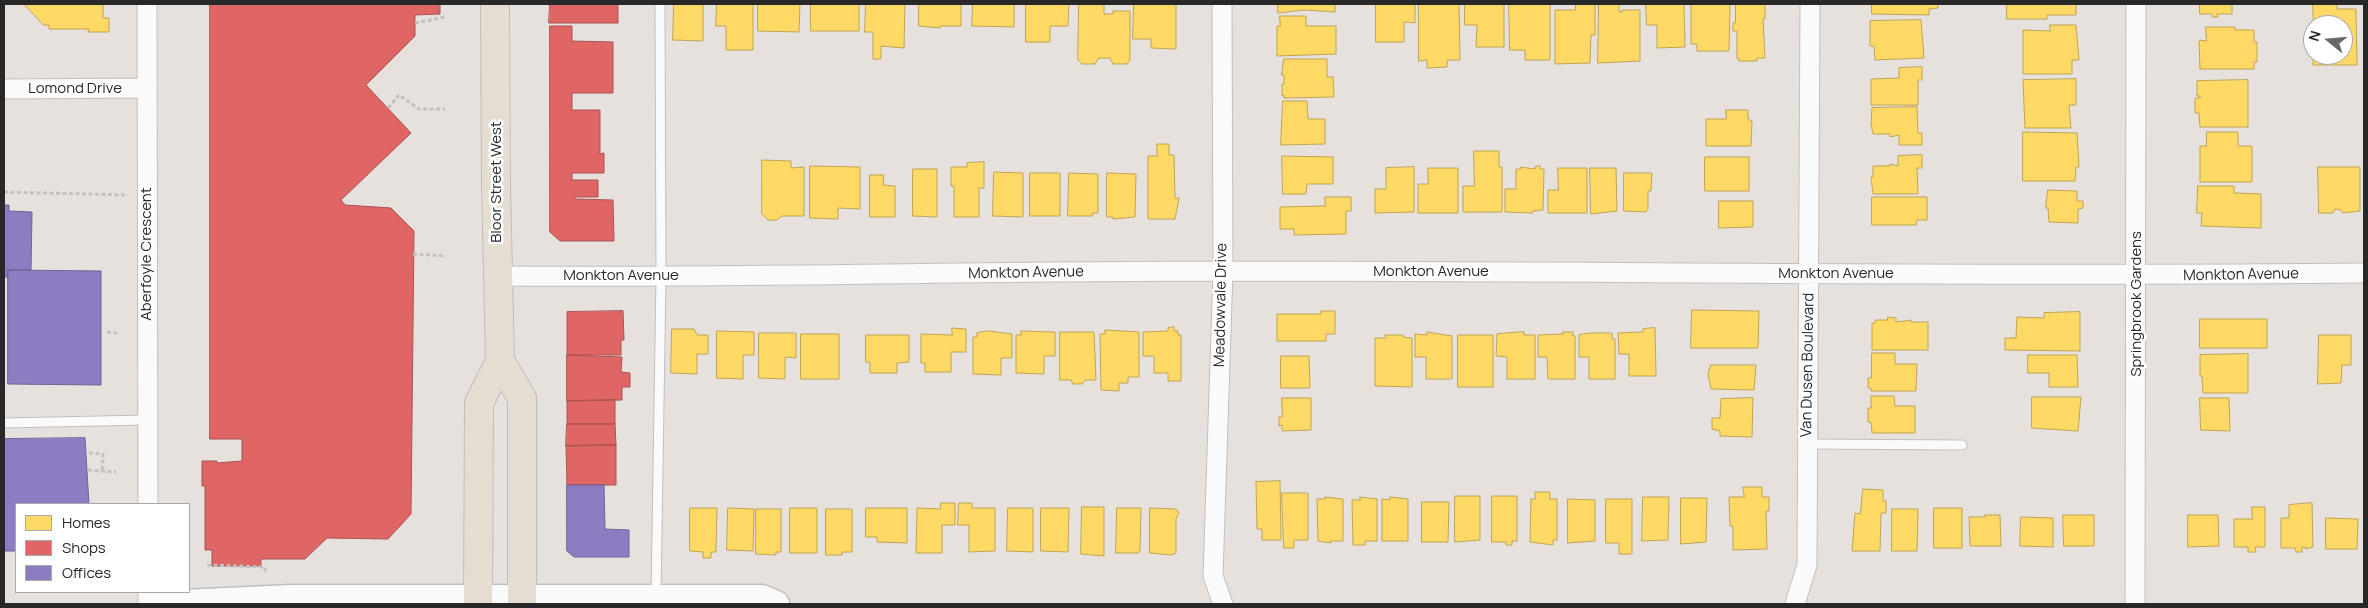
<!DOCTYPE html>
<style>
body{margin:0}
#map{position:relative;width:2368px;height:608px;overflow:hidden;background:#e7e1de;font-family:Manrope,sans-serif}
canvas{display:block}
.frame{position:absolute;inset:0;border:5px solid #282828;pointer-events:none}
.legend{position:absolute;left:15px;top:503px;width:175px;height:90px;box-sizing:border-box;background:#fff;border:1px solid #a9a9a9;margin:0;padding:6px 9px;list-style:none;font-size:15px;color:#282828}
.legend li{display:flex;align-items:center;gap:10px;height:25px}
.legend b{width:25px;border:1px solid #a9a9a9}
.north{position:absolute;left:2303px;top:15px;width:50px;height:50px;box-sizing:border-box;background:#fff;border:1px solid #a9a9a9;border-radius:50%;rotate:287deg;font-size:14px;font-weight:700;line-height:20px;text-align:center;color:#282828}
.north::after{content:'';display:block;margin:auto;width:18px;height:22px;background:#6b6968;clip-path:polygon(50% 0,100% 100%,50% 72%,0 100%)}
</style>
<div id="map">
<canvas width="2368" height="608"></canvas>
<div class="frame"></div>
<ul class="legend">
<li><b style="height:14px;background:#ffd966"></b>Homes</li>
<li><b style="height:14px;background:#e06666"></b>Shops</li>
<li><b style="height:14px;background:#8e7cc3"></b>Offices</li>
</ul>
<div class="north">N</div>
</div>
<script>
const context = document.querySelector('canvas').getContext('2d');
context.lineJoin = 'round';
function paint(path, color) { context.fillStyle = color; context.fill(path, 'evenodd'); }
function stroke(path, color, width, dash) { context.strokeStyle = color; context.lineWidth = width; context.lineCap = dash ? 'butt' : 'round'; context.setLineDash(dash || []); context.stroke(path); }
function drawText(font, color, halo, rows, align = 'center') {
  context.font = font + ' Manrope,sans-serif'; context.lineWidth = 5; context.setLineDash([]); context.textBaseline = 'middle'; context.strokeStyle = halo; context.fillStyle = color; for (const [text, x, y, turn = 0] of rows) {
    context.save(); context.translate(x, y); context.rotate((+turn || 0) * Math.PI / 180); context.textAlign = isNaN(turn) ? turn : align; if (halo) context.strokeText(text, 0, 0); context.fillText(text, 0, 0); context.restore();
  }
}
const homes = new Path2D(`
 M24 4H103V18H109V32H88L89 29H49V25H44Z
 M674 4H703V41L673 40Z
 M717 4H753V50H726V26H716Z
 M758 4H800L799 32 758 31Z
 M811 4H859V31H811Z
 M866 4H905L904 48 881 46V59H873V32H865Z
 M919 4H961V26H940V28L919 26Z
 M973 4H1014V27L972 26Z
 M1026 4H1069L1068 26H1050V42H1026Z
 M1079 4H1104V14H1113V11H1130V60L1127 64H1113L1110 58H1099L1095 64H1082L1078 60Z
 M1134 4H1176V49L1151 48V39H1133Z
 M1278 4H1335V12L1304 10 1278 13Z
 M1376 4H1415V23L1404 22V42H1376Z
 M1419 4H1459L1460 60H1447V67L1427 68V60L1419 61Z
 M1465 4H1504V47H1476L1477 25H1465Z
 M1509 4H1550V60H1525V50H1510Z
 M1576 4H1595V35H1591L1590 63 1555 64V10H1575Z
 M1599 4H1619V12H1622V10H1640V61L1598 63Z
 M1646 4H1684L1685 47 1657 48V25H1647Z
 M1701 4H1730L1729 51H1697V44H1691V5Z
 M1736 4H1763L1765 6V19H1763L1765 58H1757V61H1739V59H1737V31H1733V23H1735Z
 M1872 4H1938V8L1929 9V15L1872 14Z
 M2007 4H2076V15H2047V19H2007Z
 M2200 4H2232V14H2217L2218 17H2212V14H2200Z
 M2313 4H2337V9H2356L2357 65H2313V55H2343V25H2314Z
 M1280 16H1306V26H1336V54L1277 56V26H1280Z
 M1921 20 1924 58 1875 60 1874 46H1870V21Z
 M2050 25H2076L2079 60H2072V74H2023V30L2050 31Z
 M2206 27H2235V30H2254V42H2257V62H2254V69H2200L2199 43 2200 40 2206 41Z
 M1284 59H1327V77H1333L1334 97 1284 98V95L1282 96V84H1284V75H1282Z
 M1922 67V80H1918V105H1871V79L1899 78V68Z
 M2076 79V105H2069L2071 128H2025L2023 80Z
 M2248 80V127H2200L2199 113H2195V98H2200V96H2197V81Z
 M1283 101H1307L1308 119H1325V144L1281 145Z
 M1917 107 1918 133H1922V145H1899V135L1890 137V134H1873L1871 123 1872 108Z
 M1726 110H1748V119L1752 121 1751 146H1706V119H1726Z
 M2023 132 2077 133 2079 167H2076L2075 181H2023Z
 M2207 132H2238V146H2252V182H2200V146H2206Z
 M1157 144H1169V155H1174L1175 198H1179L1175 219H1148V156H1157Z
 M1474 151H1499V167H1502V212H1463V186H1474Z
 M1922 155V168H1917L1918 194H1873L1871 177H1873V166H1890V164L1898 166V156Z
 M1282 156 1333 157V184H1307L1306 194H1283Z
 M1705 157H1749V191H1705Z
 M762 160 791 161V168L804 167V216H782L777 220H768L762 214Z
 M984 162V188H979V217H954V186H951V167H967V163Z
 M810 166 860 167V209L838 208V219L810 218Z
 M1540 166V169H1544L1543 210 1533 211V213L1505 212V189H1516V169H1521L1520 167 1535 169V167Z
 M1414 167V212L1375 213V189H1386V168Z
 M2318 167H2360V211L2343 213 2341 210 2335 209 2333 213H2319Z
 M1428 168H1458V213H1418V184H1428Z
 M1558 168H1587V213H1548V190H1558Z
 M1590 168H1616L1617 211 1591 214Z
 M913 169H937V217L913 216Z
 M994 172 1023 173V217L993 216Z
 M1030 173H1060V216H1030Z
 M1069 173 1098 174V213H1092L1093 216H1068Z
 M1107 173 1136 174 1135 217 1113 219V217H1107Z
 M1624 173H1652L1651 191H1648V209L1646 212 1624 211Z
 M870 175H884L883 185 895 186V217H870Z
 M2198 186H2234V193L2261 194V228L2201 226 2202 213H2197Z
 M2048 190 2077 191V201H2083V208L2078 209V223L2049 222 2048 208H2046Z
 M1325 197H1351V211H1346V234L1294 235V229H1280V207L1325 206Z
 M1872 197H1927V220H1917L1916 225H1872Z
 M1719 201H1753V227L1719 228Z
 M1692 310 1759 311 1758 348H1691Z
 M1321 311H1335V334H1326V341H1277V314H1321Z
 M2080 312V351L2005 350V338H2016L2017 317 2044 318V313Z
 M1888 317 1896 318V322L1911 320V322H1928V350H1872V323H1875V320H1887Z
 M2200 319H2267V348H2200Z
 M1174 327V331H1178V335H1181V381H1168V373H1154V356H1143V332L1168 331V328Z
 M952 328 966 329V352H951V372H925V363H921V334L952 335Z
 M1655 328 1656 376H1629V354H1619L1618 333 1643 332V329Z
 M672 329H694L697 335H708V354H697V374L671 373Z
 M1105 330 1139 332V377H1128V383H1119V391L1101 390 1100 334H1105Z
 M717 331 754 332V355H743V379L717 378Z
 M988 331 1012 334V358H1001V375L973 374V337H977V333Z
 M1021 331 1055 332V356H1044V374L1016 373V335H1021Z
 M1060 332H1094L1096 380H1085L1082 384H1073L1071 380H1060Z
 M1427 332 1452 336V379H1426V357H1415V334L1427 335Z
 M1524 332V335H1535V379H1507V357L1496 356 1497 334Z
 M1563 332H1573V336H1575V379H1548L1547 357H1538V335L1563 334Z
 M759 333H796V358L785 357V379L759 378Z
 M1590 333H1612V339H1615V379H1589V357H1579V335Z
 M801 334H839V379H801Z
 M866 335H909V362L897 363V373H870V362H866Z
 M1385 335H1403V337L1412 338V387L1375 386V338H1386Z
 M1458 335H1493V387H1458Z
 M2319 335H2351V365H2342L2341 383 2318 384Z
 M1872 353H1895V364H1917L1916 391H1871V388H1868V378H1871Z
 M2248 354V393H2203L2202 376H2200V355Z
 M2028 355H2077L2078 387H2049V373H2028Z
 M1281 356H1309L1310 388H1281Z
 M1711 365H1756L1754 390 1711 389 1708 374Z
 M1871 396H1894L1895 406H1915V433H1872L1871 422H1868V408H1871Z
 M2032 397H2081L2078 431 2032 428Z
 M1282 398H1311V430L1282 431V425L1279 426V417H1282Z
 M1753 398 1752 437 1720 436V431L1712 429V418H1720L1721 399Z
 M2200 398H2229L2230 431 2201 430Z
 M1280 481 1281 540H1262V529H1257L1256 482Z
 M1743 487H1762V497H1769V511H1766L1767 549 1733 550V526H1730L1729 497H1744Z
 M1863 489 1883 490V501H1886V513H1881L1880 551H1852L1855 513 1860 514Z
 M1535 492H1550V499H1557V540H1553V545L1530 542 1531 499H1535Z
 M1282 493H1308V540H1294V548H1284Z
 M1455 496H1480V540L1455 542Z
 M1492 496H1517V541H1512V545H1506V542H1492Z
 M1325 497 1343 499V541H1330L1331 543 1318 541 1317 499H1325Z
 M1360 497 1377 499V541H1365V545H1353L1352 500H1360Z
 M1390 497 1408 499V541H1382V499L1390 500Z
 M1643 497H1669L1668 540 1642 541Z
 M1681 498H1707L1706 542 1681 544Z
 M1568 499 1595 500V541L1568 543Z
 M1606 499H1632V554H1619V543H1606Z
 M1422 502H1449L1448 542H1422Z
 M941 503H955V525H942V553H916L917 508 940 509Z
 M959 503H972V508H995V551L969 552V525H958Z
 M2312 503 2313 547 2305 549 2306 547H2302V552H2296L2295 548H2281V518H2289V505Z
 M1082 507H1104V556L1081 554Z
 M2252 507H2265V547H2255L2256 552H2248V547H2234V519H2252Z
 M690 508H717L716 552H711V558H703V552L690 551Z
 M728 508 754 509 753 551 727 550Z
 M790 508H817V553H790Z
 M866 508H907V543L877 542V537H866Z
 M1008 508H1033V552L1007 551Z
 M1041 508H1069L1068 552 1041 551Z
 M1117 508H1141L1140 551 1138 553H1116Z
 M1150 508 1176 509 1179 513 1176 519V553L1171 555 1150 553Z
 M1934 508H1962V548H1934Z
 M756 509H781V552H776V555L756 554Z
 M826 509H852V552H842V555H826Z
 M1892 509H1918L1917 551H1892Z
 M1985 515H2000L2001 546H1970L1969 517H1985Z
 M2063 515H2094V546H2064Z
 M2188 515H2218L2219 546 2188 547Z
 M2021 517 2053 518V547L2020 546Z
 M2326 518 2358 519 2357 549H2326Z`);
paint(homes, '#ffd966');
stroke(homes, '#bea453', 1);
const shops = new Path2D(`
 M210 4H440V14L415 15V36L366 85 411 133 341 200 345 205 391 208 414 231 411 514 388 539 327 538 305 559H261V566H212V550H205V486H202V461H217V463L242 461V439H210Z
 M550 4H618V23H549Z
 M550 26H572V41L613 42V93H572V110H600V154L604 153V173H572V180H598V197H575V199L613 200 614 241H560L550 232Z
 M623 311 624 340H621V355H567V312Z
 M567 355 622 357 621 372 630 373V387H622V400L567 401Z
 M615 400V424H567V401Z
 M567 424H615L616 445 566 446Z
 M616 445V485H567L566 446Z`);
paint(shops, '#e06666');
stroke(shops, '#a95353', 1);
const offices = new Path2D(`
 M4 205H9V211L32 212 31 270H8V277H4Z
 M8 270 101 271V385L8 384Z
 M85 438 89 504H16V551H4V439Z
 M567 485H604L605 529 629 530V557H574L567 551Z`);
paint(offices, '#8e7cc3');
stroke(offices, '#6f6394', 1);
const service = new Path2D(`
 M4 423 147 420
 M1807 444 1962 445
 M656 596 661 277 660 4`);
const minor = new Path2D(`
 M147 4 148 504
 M1222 4 1223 271 1213 576 1223 604
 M4 89 146 88
 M498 276C741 278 985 271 1229 271 1608 271 1986 277 2364 273
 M148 604V592
 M1795 604 1807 565 1810 4
 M2135 604 2136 4`);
const secondary = new Path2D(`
 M163 604 291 598H762L776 604`);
const primary = new Path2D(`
 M495 4 496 185 500 361 522 398V604
 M478 604 479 403 500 361`);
stroke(service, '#c0bfbf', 11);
stroke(minor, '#c0bfbf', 21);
stroke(secondary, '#c0bfbf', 29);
stroke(primary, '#bfbdbc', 30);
stroke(new Path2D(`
 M415 23 445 17
 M388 108 399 95 419 109H445
 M4 192 128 195
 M413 254 446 256
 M107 332 117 333
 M89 453 103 454 102 471
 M88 470 116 472
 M207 565 265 567V574`), '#c3c2c2', 3, [4, 2.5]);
stroke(service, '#fbfafa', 9);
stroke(minor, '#fbfafa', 19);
stroke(secondary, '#fbfafa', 26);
stroke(primary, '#e6ddd2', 28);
drawText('15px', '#282828', '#fff', [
 ["Lomond Drive",75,89],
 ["Bloor Street West",497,182,-90],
 ["Aberfoyle Crescent",147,254,-90],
 ["Monkton Avenue",1431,272],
 ["Monkton Avenue",1026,273,-1],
 ["Monkton Avenue",1836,274],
 ["Monkton Avenue",2241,275,-1],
 ["Monkton Avenue",621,276],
 ["Springbrook Gardens",2137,304,-90],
 ["Meadowvale Drive",1221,305,-89],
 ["Van Dusen Boulevard",1808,365,-89]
]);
</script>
